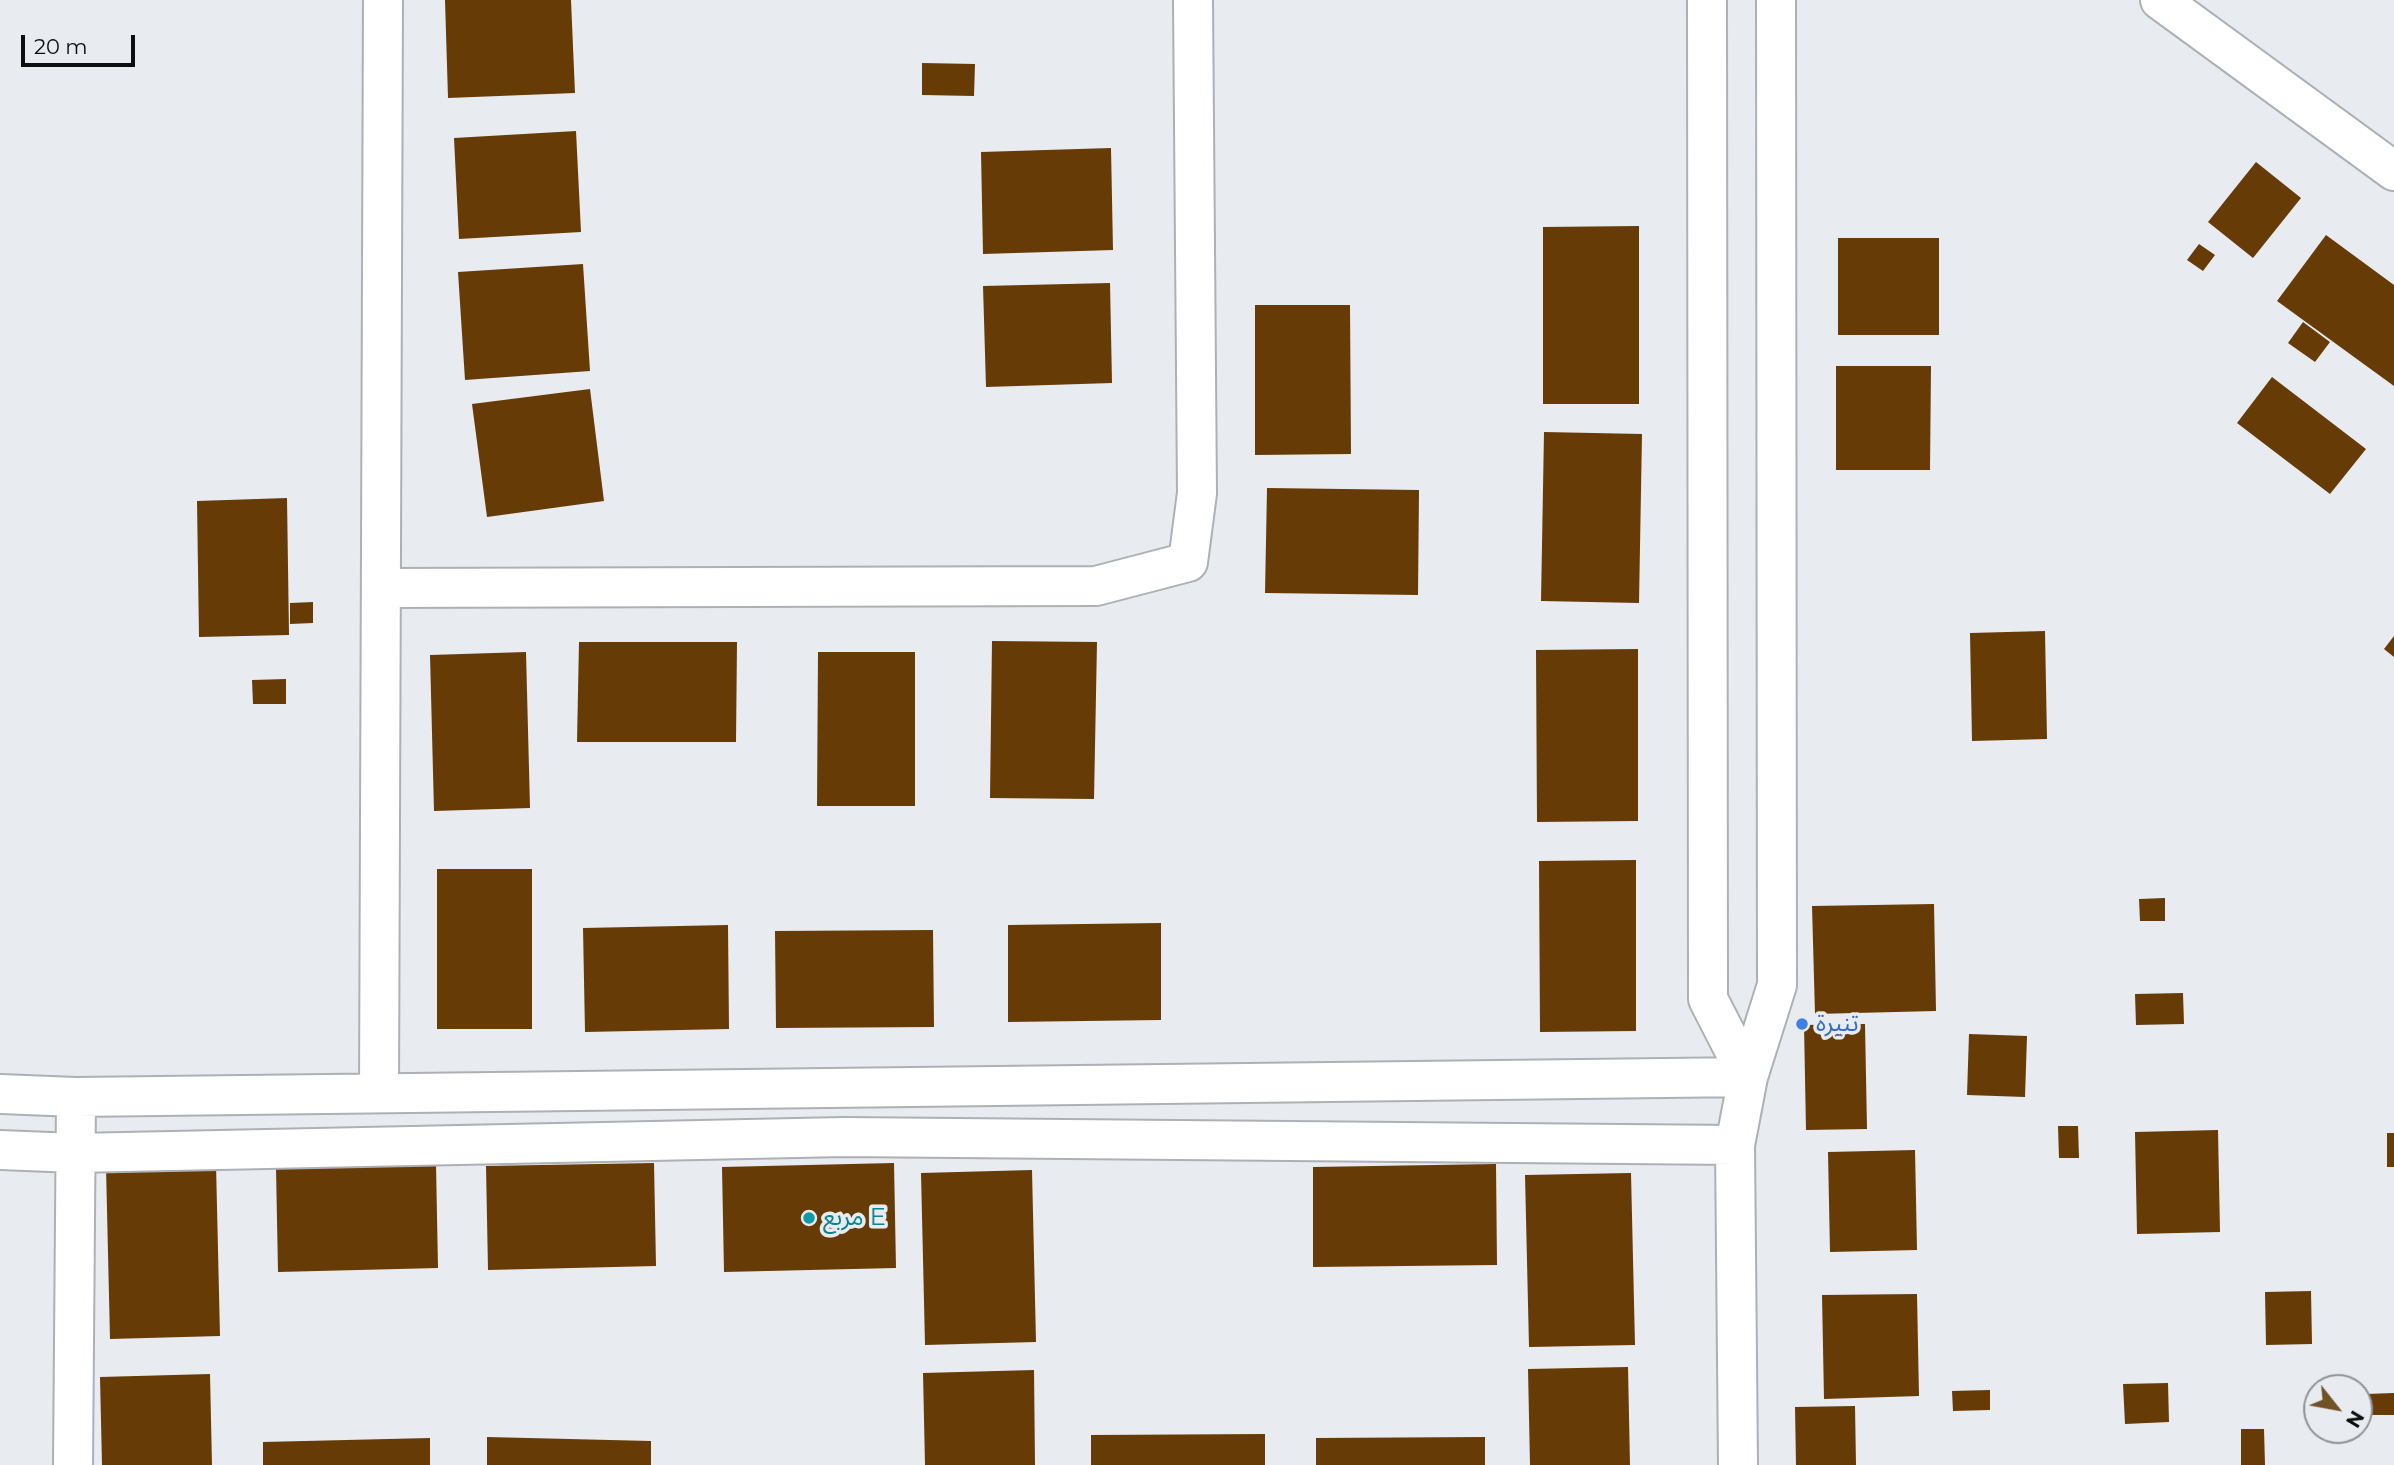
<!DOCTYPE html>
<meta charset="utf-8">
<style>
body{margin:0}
#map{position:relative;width:2394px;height:1465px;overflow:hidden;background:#e8ebef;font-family:Montserrat,sans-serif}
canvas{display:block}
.north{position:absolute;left:2303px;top:1374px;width:70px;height:70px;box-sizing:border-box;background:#e8ebef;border:2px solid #909395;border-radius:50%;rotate:121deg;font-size:19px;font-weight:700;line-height:28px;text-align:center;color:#0d0e0f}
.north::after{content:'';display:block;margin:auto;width:24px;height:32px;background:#705227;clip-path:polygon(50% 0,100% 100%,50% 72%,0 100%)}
.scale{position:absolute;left:21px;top:35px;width:114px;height:32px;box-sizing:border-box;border:4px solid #0d0e0f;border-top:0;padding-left:9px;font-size:21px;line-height:24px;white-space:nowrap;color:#0d0e0f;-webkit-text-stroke:5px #e8ebef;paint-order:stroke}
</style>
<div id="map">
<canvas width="2394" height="1465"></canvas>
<div class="north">N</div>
<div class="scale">20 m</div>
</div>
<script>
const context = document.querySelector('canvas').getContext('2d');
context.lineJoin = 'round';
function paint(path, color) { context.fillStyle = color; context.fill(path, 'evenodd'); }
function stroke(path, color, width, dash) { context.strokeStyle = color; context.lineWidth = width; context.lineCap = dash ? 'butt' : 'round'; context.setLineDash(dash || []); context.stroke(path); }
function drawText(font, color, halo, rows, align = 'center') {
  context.font = font + ' Montserrat,"Noto Sans Arabic",sans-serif'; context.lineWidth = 7; context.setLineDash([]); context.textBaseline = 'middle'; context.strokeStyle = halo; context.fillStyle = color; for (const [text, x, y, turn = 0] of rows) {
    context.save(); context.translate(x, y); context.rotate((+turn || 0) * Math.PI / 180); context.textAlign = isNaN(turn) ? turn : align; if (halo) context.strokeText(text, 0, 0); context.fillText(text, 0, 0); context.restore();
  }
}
paint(new Path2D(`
 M445 0H571L575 93 448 98Z
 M922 63 975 64 974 96 922 95Z
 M576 131 581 232 459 239 454 138Z
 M1111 148 1113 250 983 254 981 152Z
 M2256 162 2301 198 2253 258 2208 222Z
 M1639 226V404H1543V227Z
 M2326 235 2394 285V386L2277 301Z
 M1838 238H1939V335H1838Z
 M2199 244 2215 255 2203 271 2187 260Z
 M583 264 590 371 465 380 458 272Z
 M1110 283 1112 383 986 387 983 286Z
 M1255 305H1350L1351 454 1255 455Z
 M2303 322 2330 342 2315 362 2288 343Z
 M1836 366H1931L1930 470H1836Z
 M2272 377 2366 449 2330 494 2237 423Z
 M590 389 604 501 487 517 472 404Z
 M1544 432 1642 434 1639 603 1541 601Z
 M1267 488 1419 490 1418 595 1265 593Z
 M287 498 289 635 199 637 197 501Z
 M313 602V623L290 624V603Z
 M2045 631 2047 739 1972 741 1970 633Z
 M2394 636V657L2384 649Z
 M992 641 1097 642 1094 799 990 798Z
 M579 642H737L736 742H577Z
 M1638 649V821L1537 822 1536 650Z
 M526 652 530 808 434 811 430 655Z
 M818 652H915V806H817Z
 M286 679V704H253L252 680Z
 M1636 860V1031L1540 1032 1539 861Z
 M437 869H532V1029H437Z
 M2165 898V921H2140L2139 899Z
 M1934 904 1936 1011 1815 1014 1812 906Z
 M1161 923V1020L1008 1022V925Z
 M728 925 729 1029 585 1032 583 928Z
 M933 930 934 1027 776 1028 775 931Z
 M2183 993 2184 1024 2136 1025 2135 994Z
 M1865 1024 1867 1129 1806 1130 1804 1025Z
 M1969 1034 2027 1036 2025 1097 1967 1095Z
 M2058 1126H2078L2079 1158H2059Z
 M2218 1130 2220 1232 2137 1234 2135 1132Z
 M2387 1133H2394V1167H2387Z
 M1915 1150 1917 1250 1830 1252 1828 1152Z
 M654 1163 656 1266 488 1270 486 1166Z
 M894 1163 896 1268 724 1272 722 1167Z
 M216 1164 220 1336 110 1339 106 1167Z
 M436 1164 438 1268 278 1272 276 1168Z
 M1496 1164 1497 1265 1313 1267V1167Z
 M1032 1170 1036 1342 925 1345 921 1173Z
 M1631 1173 1635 1345 1529 1347 1525 1175Z
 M2311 1291 2312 1344 2266 1345 2265 1292Z
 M1917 1294 1919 1396 1824 1399 1822 1295Z
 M1628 1367 1630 1465H1530L1528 1369Z
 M1034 1370 1035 1465H925L923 1373Z
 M210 1374 212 1465H102L100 1377Z
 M2168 1383 2169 1422 2125 1424 2123 1384Z
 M1990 1390V1410L1953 1411 1952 1391Z
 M2394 1393V1415H2367L2366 1394Z
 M1855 1406 1856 1465H1796L1795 1407Z
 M2241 1429H2264L2265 1465H2241Z
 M1265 1434V1465H1091V1435Z
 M487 1437 651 1441V1465H487Z
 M1485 1437V1465H1316V1438Z
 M430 1438V1465H263V1442Z`), '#673b06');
const street = new Path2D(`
 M1707 0 1708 999 1748 1077
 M2160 0 2394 171
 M381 588 1096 586 1188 562 1197 493 1193 0
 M379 1093 383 0
 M0 1094 76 1097 1748 1077
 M0 1150 75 1153 844 1137 1735 1145
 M73 1465 76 1097
 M1738 1465 1735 1145 1748 1077 1777 985 1776 0`);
stroke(street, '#adb0b4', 42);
stroke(street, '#fff', 38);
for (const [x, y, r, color] of [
 [1802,1024,7,"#3f7fe0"],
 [809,1218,7,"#0f9aa8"]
]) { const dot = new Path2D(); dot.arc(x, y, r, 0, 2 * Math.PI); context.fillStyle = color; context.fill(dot); stroke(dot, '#e8ebef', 2.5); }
drawText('24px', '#366cbe', '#e8ebef', [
 ["تنيرة",1816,1024]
], 'left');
drawText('24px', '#0d838f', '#e8ebef', [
 ["مربع E",823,1218]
], 'left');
</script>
